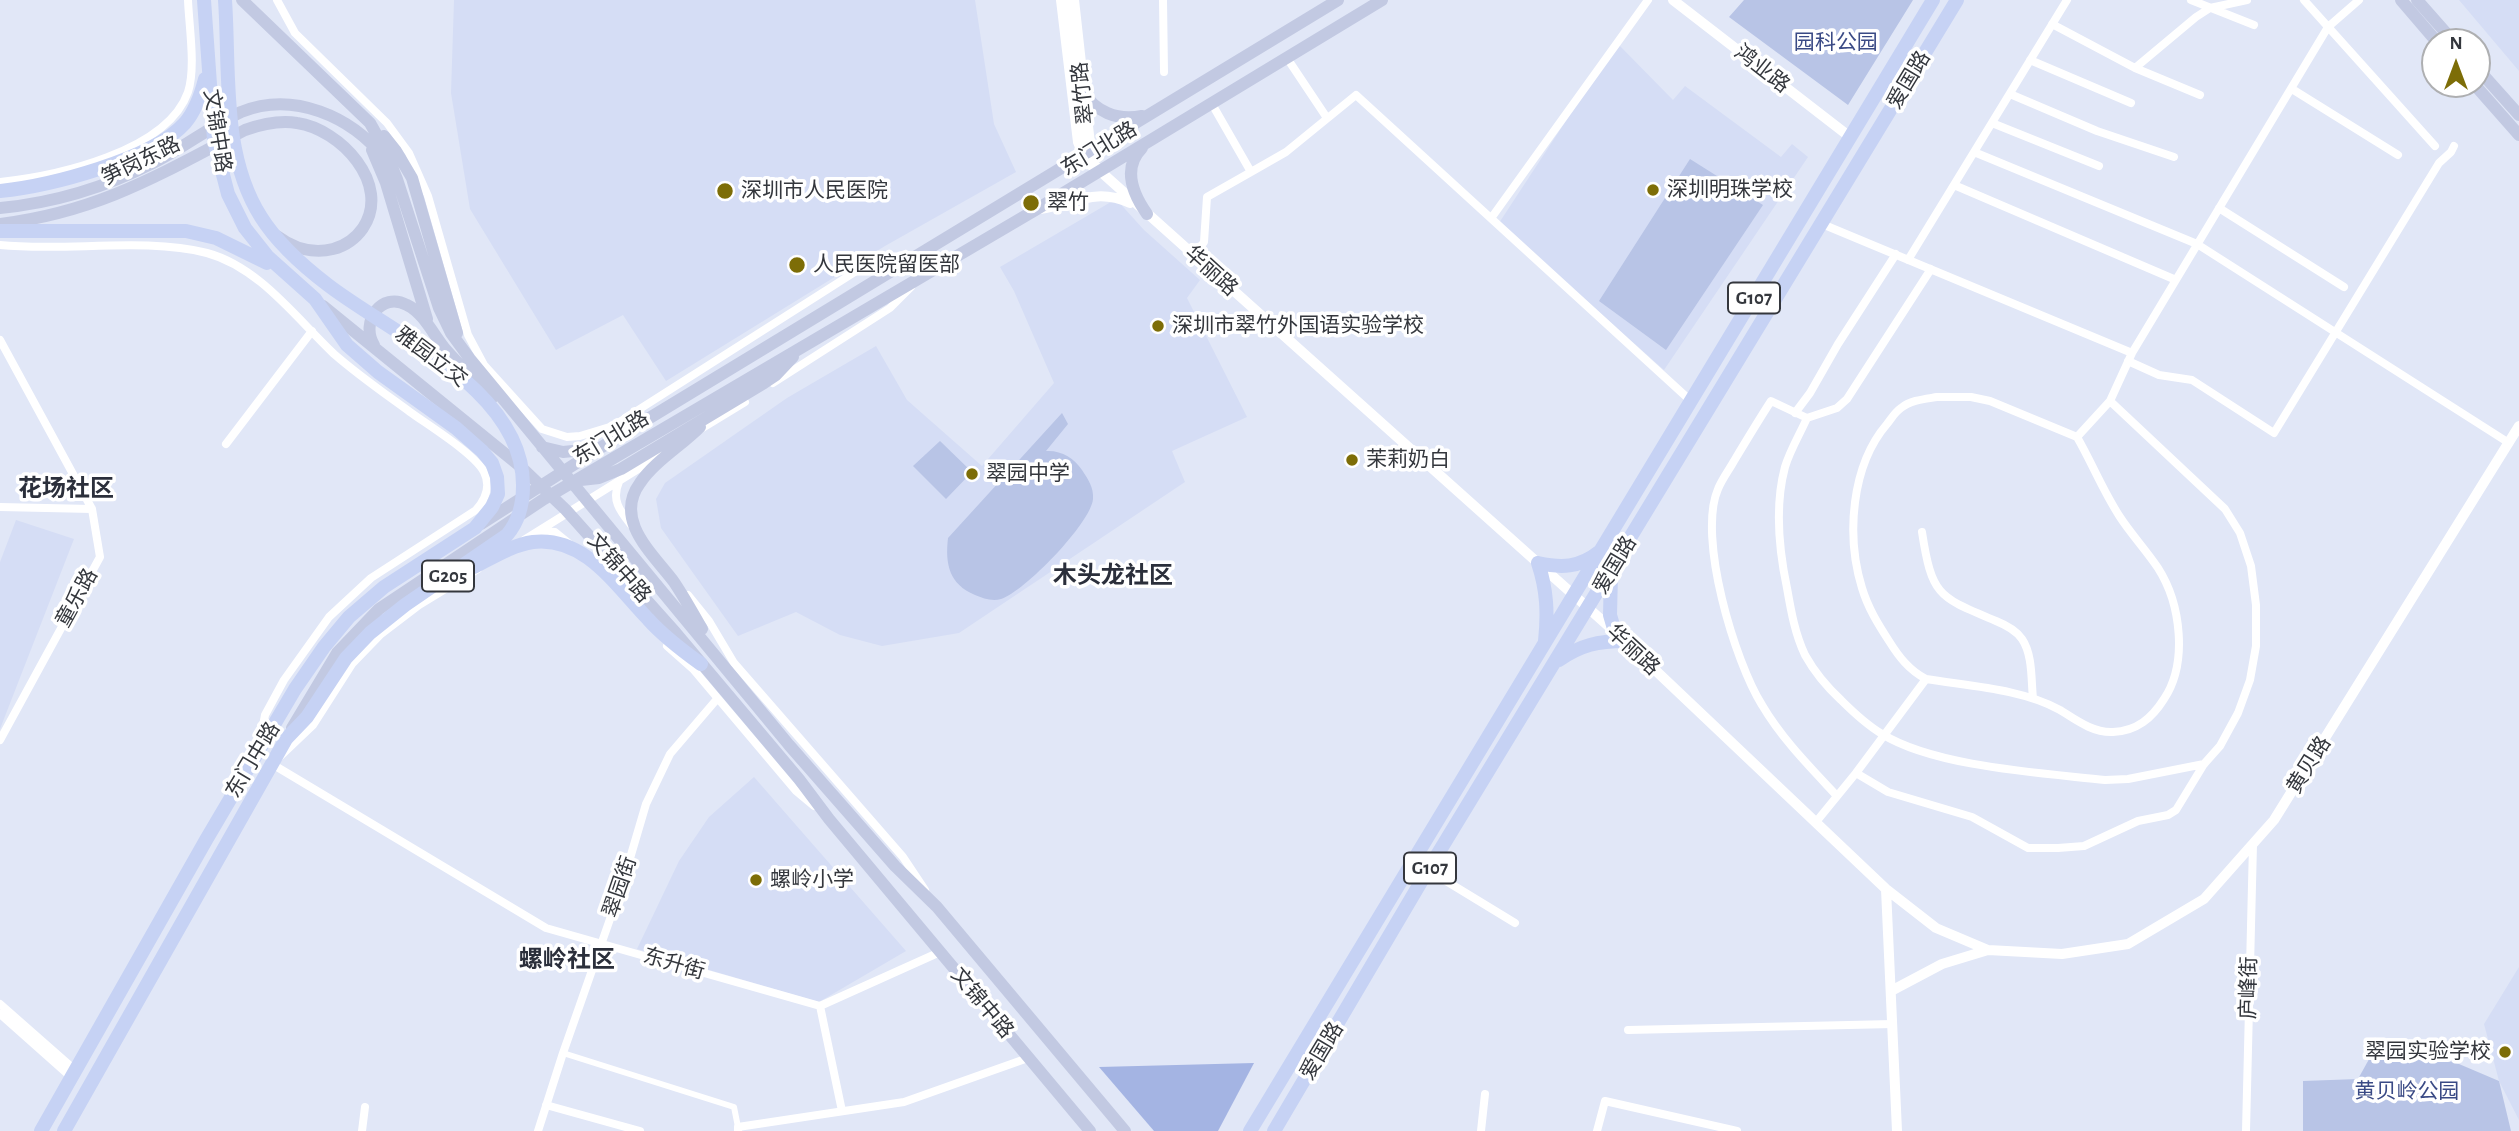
<!DOCTYPE html>
<meta charset="utf-8">
<style>
body{margin:0}
#map{position:relative;width:2519px;height:1131px;overflow:hidden;background:#e1e7f7;font-family:"Alegreya Sans",sans-serif}
canvas{display:block}
.north{position:absolute;left:2421px;top:28px;width:70px;height:70px;box-sizing:border-box;background:#fff;border:2px solid #aeafb1;border-radius:50%;rotate:0deg;font-size:19px;font-weight:700;line-height:28px;text-align:center;color:#34373d}
.north::after{content:'';display:block;margin:auto;width:24px;height:32px;background:#7d6d07;clip-path:polygon(50% 0,100% 100%,50% 72%,0 100%)}
</style>
<div id="map">
<canvas width="2519" height="1131"></canvas>
<div class="north">N</div>
</div>
<script>
const context = document.querySelector('canvas').getContext('2d');
context.lineJoin = 'round';
function paint(path, color) { context.fillStyle = color; context.fill(path, 'evenodd'); }
function stroke(path, color, width, dash) { context.strokeStyle = color; context.lineWidth = width; context.lineCap = dash ? 'butt' : 'round'; context.setLineDash(dash || []); context.stroke(path); }
function drawText(font, color, halo, rows, align = 'center') {
  context.font = font + ' "Alegreya Sans","Noto Sans SC",sans-serif'; context.lineWidth = 7; context.setLineDash([]); context.textBaseline = 'middle'; context.strokeStyle = halo; context.fillStyle = color; for (const [text, x, y, turn = 0] of rows) {
    context.save(); context.translate(x, y); context.rotate((+turn || 0) * Math.PI / 180); context.textAlign = isNaN(turn) ? turn : align; if (halo) context.strokeText(text, 0, 0); context.fillText(text, 0, 0); context.restore();
  }
}
paint(new Path2D(`
 M454 0H975L994 124 1016 172 885 246 666 381 623 315 556 350 470 209 451 93Z
 M2459 0H2519V71Z
 M1617 43 1673 100 1685 86 1781 157 1792 144 1808 157 1664 370 1499 223Z
 M1116 199 1144 230 1200 280 1187 298 1247 417 1172 451 1185 482 959 633 882 646 840 635 796 612 738 636 661 528 656 499 665 483 787 398 876 346 907 400 982 466 1054 383 1014 291 1000 267Z
 M16 520 74 539 0 729V562Z
 M754 777 906 951 819 1002 637 949 679 861 709 817Z
 M2519 967V1120L2499 1081 2484 1024Z`), '#d5ddf5');
paint(new Path2D(`
 M1744 0H1913L1848 105 1729 17Z
 M1690 159 1763 205 1666 350 1599 301Z
 M1062 413 1068 424 1046 451C1061 450 1074 458 1082 470 1088 479 1094 488 1093 499 1091 523 1024 592 1001 599 992 602 983 598 975 595 949 584 945 564 948 538Z
 M940 441 972 472 946 499 913 466Z
 M2373 1052H2420L2459 1064 2499 1081 2511 1131H2303V1081L2358 1079Z`), '#b8c4e6');
paint(new Path2D(`
 M1254 1063 1218 1131H1154L1099 1067Z`), '#a4b4e3');
stroke(new Path2D(`
 M563 1053 734 1107 738 1127`), '#fff', 6);
stroke(new Path2D(`
 M277 0 295 33 387 123 409 153 428 196 468 335 484 365 542 429 567 437 580 436 613 426 869 263
 M1163 0 1164 72
 M2191 0 2254 25
 M2304 0 2435 146
 M2052 24 2135 68 2200 95
 M1287 58 1327 118
 M2030 60 2131 103
 M2135 68 2196 17 2210 8 2247 0
 M2292 89 2398 155
 M2010 94 2097 131 2174 157
 M1212 104 1251 172 1286 152 1356 95 1692 402
 M1992 123 2099 166
 M1974 152 2197 244 2509 443
 M0 182C56 176 167 152 188 92 196 68 189 26 188 0
 M1954 185 2176 280
 M2219 208 2344 287
 M1492 217 1648 0
 M1822 224 2132 353
 M0 245C65 252 144 237 207 253 259 267 296 318 334 354 358 375 384 393 410 412 428 425 475 454 484 472 491 486 485 500 476 510L371 578 329 617 284 680 265 715 260 741
 M1194 256 1204 242 1207 197 1251 172
 M1908 260 2067 0
 M1931 269 1847 399 1837 408 1807 418C1800 434 1790 450 1785 467 1775 504 1779 550 1787 588 1791 611 1795 634 1805 655 1815 673 1827 687 1841 700 1854 713 1867 725 1882 734 1935 767 2043 773 2105 780L2128 779 2204 764
 M0 340 92 509 100 557 0 740
 M2128 361 2159 375 2192 380 2274 433 2439 163 2451 152 2454 146
 M773 383 890 308 911 287
 M1937 397H1971L1990 401 2077 437C2092 463 2103 491 2120 517 2131 534 2146 550 2158 568 2181 604 2188 663 2164 699 2152 718 2137 731 2113 732 2093 733 2076 720 2060 710 2023 689 1968 686 1926 679 1909 670 1899 657 1889 641 1878 624 1868 608 1862 588 1846 536 1851 466 1887 424 1891 419 1895 412 1901 408 1911 400 1925 399 1937 397Z
 M1795 413 1810 393 1838 344 1896 254
 M1807 418 1771 401C1758 421 1746 441 1734 461 1729 470 1722 479 1718 489 1697 537 1735 662 1762 705 1782 739 1810 767 1837 796
 M699 430 745 402
 M2077 437 2110 401 2132 353 2328 27 2359 0
 M226 444 312 331
 M619 482C611 500 620 511 631 525
 M0 507 92 509
 M541 531 555 532 571 545
 M1922 532C1932 597 1939 597 1996 621 2006 625 2016 630 2022 639 2033 655 2031 681 2033 698
 M524 540 659 456
 M478 569 419 605 381 634 352 664 313 725 272 764 546 928 820 1006 940 952
 M688 595 709 621 734 663 903 857 925 890
 M667 646 693 669 796 791 814 806
 M1856 773 1888 792 1972 817 2028 848H2058L2084 846 2138 821 2168 815 2176 810 2204 764 2220 746 2238 713 2250 680 2256 646V605L2251 566 2240 533 2225 509 2110 401
 M1816 822 1856 773 1926 679
 M1428 870 1515 923
 M0 1004 75 1070
 M820 1006 842 1111
 M0 1014 71 1077
 M1628 1030 1893 1024
 M546 1105 640 1131
 M362 1131 365 1107
 M538 1131 563 1053 623 882 646 804 670 754 717 699
 M738 1131V1127L904 1102 1028 1058
 M1481 1131 1485 1094
 M1597 1131 1605 1101 1737 1131
 M2246 1131 2253 844`), '#fff', 8);
stroke(new Path2D(`
 M1673 0 1850 137
 M1100 171 1615 632 1886 889 1936 928 1988 950
 M1040 209C1075 204 1095 187 1130 203
 M1886 889 1897 1131
 M1891 991 1942 964 1988 950 2062 954 2128 944 2204 899 2274 820 2519 426`), '#fff', 10);
stroke(new Path2D(`
 M1062 0 1079 142 1087 161 1100 171
 M1073 0 1090 153`), '#fff', 12);
stroke(new Path2D(`
 M242 0 370 123 385 150 397 179 439 308 451 333 470 359 789 745 895 866 937 907 1125 1131
 M2401 0 2437 42
 M2417 0 2454 42
 M2477 68 2519 115
 M2474 84 2519 135
 M1082 90C1095 112 1117 121 1142 116
 M384 136 396 151 412 178 457 333
 M1142 148C1122 168 1133 194 1147 214
 M372 150 386 183 427 319
 M0 208C53 203 106 187 153 163 183 148 211 126 241 112 293 91 351 116 384 158
 M0 224C98 212 159 175 245 130 262 124 279 120 297 123 340 129 392 184 363 228 356 238 345 246 333 249 313 254 293 248 277 236
 M323 306 520 466 566 510 676 633 799 779 829 819 1090 1131
 M374 345C360 322 381 291 407 305 424 313 434 336 446 350 461 367 477 382 492 398
 M700 427C681 446 655 461 640 483 613 520 653 554 674 582 684 597 693 613 702 629
 M542 447 563 452 593 449
 M581 480 599 478 621 469 764 383 776 375 793 357
 M481 524 600 448 1338 0
 M292 728 337 653 379 609 544 499 1037 209 1382 0`), '#c2c9e2', 12);
stroke(new Path2D(`
 M0 191C49 186 152 160 185 123 196 110 201 95 205 79
 M0 231H186L216 238 267 263
 M1538 563C1547 590 1548 613 1545 641
 M1538 563C1561 568 1579 568 1599 552
 M474 567C492 558 512 545 533 542 585 536 616 586 648 619 663 636 683 651 701 664
 M1611 574 1610 615 1615 632
 M1559 660C1581 645 1598 641 1625 641
 M41 1131 206 840 295 689 324 647 349 617 384 587 475 528 492 507 498 494 497 477 492 463 482 451 456 428 378 372 347 345 315 299 268 257 245 228 228 194 214 140 204 0
 M64 1131 286 739 307 717 346 658 370 633 405 605 507 535C519 521 523 505 523 486 524 390 393 335 328 285 303 266 278 244 261 217 221 154 230 72 225 0
 M1250 1131 1933 0
 M1274 1131 1428 870 1957 0`), '#c6d2f4', 14);
for (const [x, y, r, color] of [
 [1653,190,7,"#7d6d07"],
 [725,191,9,"#7d6d07"],
 [1031,203,9,"#7d6d07"],
 [797,265,9,"#7d6d07"],
 [1158,326,7,"#7d6d07"],
 [1352,460,7,"#7d6d07"],
 [972,474,7,"#7d6d07"],
 [756,880,7,"#7d6d07"],
 [2505,1052,7,"#7d6d07"]
]) { const dot = new Path2D(); dot.arc(x, y, r, 0, 2 * Math.PI); context.fillStyle = color; context.fill(dot); stroke(dot, '#fff', 2.5); }
for (const [x, y, w] of [
 [1754,298,52],
 [448,576,52],
 [1430,868,52]
]) { const box = new Path2D(); box.roundRect(x - w / 2, y - 15.5, w, 31, 5); context.fillStyle = '#fff'; context.fill(box); stroke(box, '#34373d', 2); }
drawText('bold 19px', '#34373d', null, [
 ["G107",1754,298],
 ["G205",448,576],
 ["G107",1430,868]
]);
drawText('21px', '#3a4a85', '#fff', [
 ["园科公园",1836,43],
 ["黄贝岭公园",2407,1092]
]);
drawText('21px', '#34373d', '#fff', [
 ["鸿业路",1762,69,38],
 ["爱国路",1909,80,-59],
 ["翠竹路",1083,93,-96],
 ["文锦中路",217,131,81],
 ["东门北路",1099,149,-31],
 ["笋岗东路",141,161,-26],
 ["华丽路",1211,271,42],
 ["雅园立交",431,357,37],
 ["东门北路",611,438,-31],
 ["爱国路",1615,565,-59],
 ["文锦中路",619,568,49],
 ["童乐路",77,598,-61],
 ["华丽路",1633,650,43],
 ["东门中路",253,760,-59],
 ["黄贝路",2309,765,-58],
 ["翠园街",620,887,-71],
 ["东升街",674,964,16],
 ["庐峰街",2249,988,-89],
 ["文锦中路",982,1003,50],
 ["爱国路",1322,1051,-59]
]);
drawText('21px', '#34373d', '#fff', [
 ["深圳明珠学校",1667,190],
 ["深圳市人民医院",741,191],
 ["翠竹",1047,203],
 ["人民医院留医部",813,265],
 ["深圳市翠竹外国语实验学校",1172,326],
 ["茉莉奶白",1366,460],
 ["翠园中学",986,474],
 ["螺岭小学",770,880],
 ["翠园实验学校",2491,1052,"right"]
], 'left');
drawText('bold 24px', '#2b2f3b', '#fff', [
 ["花场社区",66,489],
 ["木头龙社区",1113,576],
 ["螺岭社区",567,960]
]);
</script>
